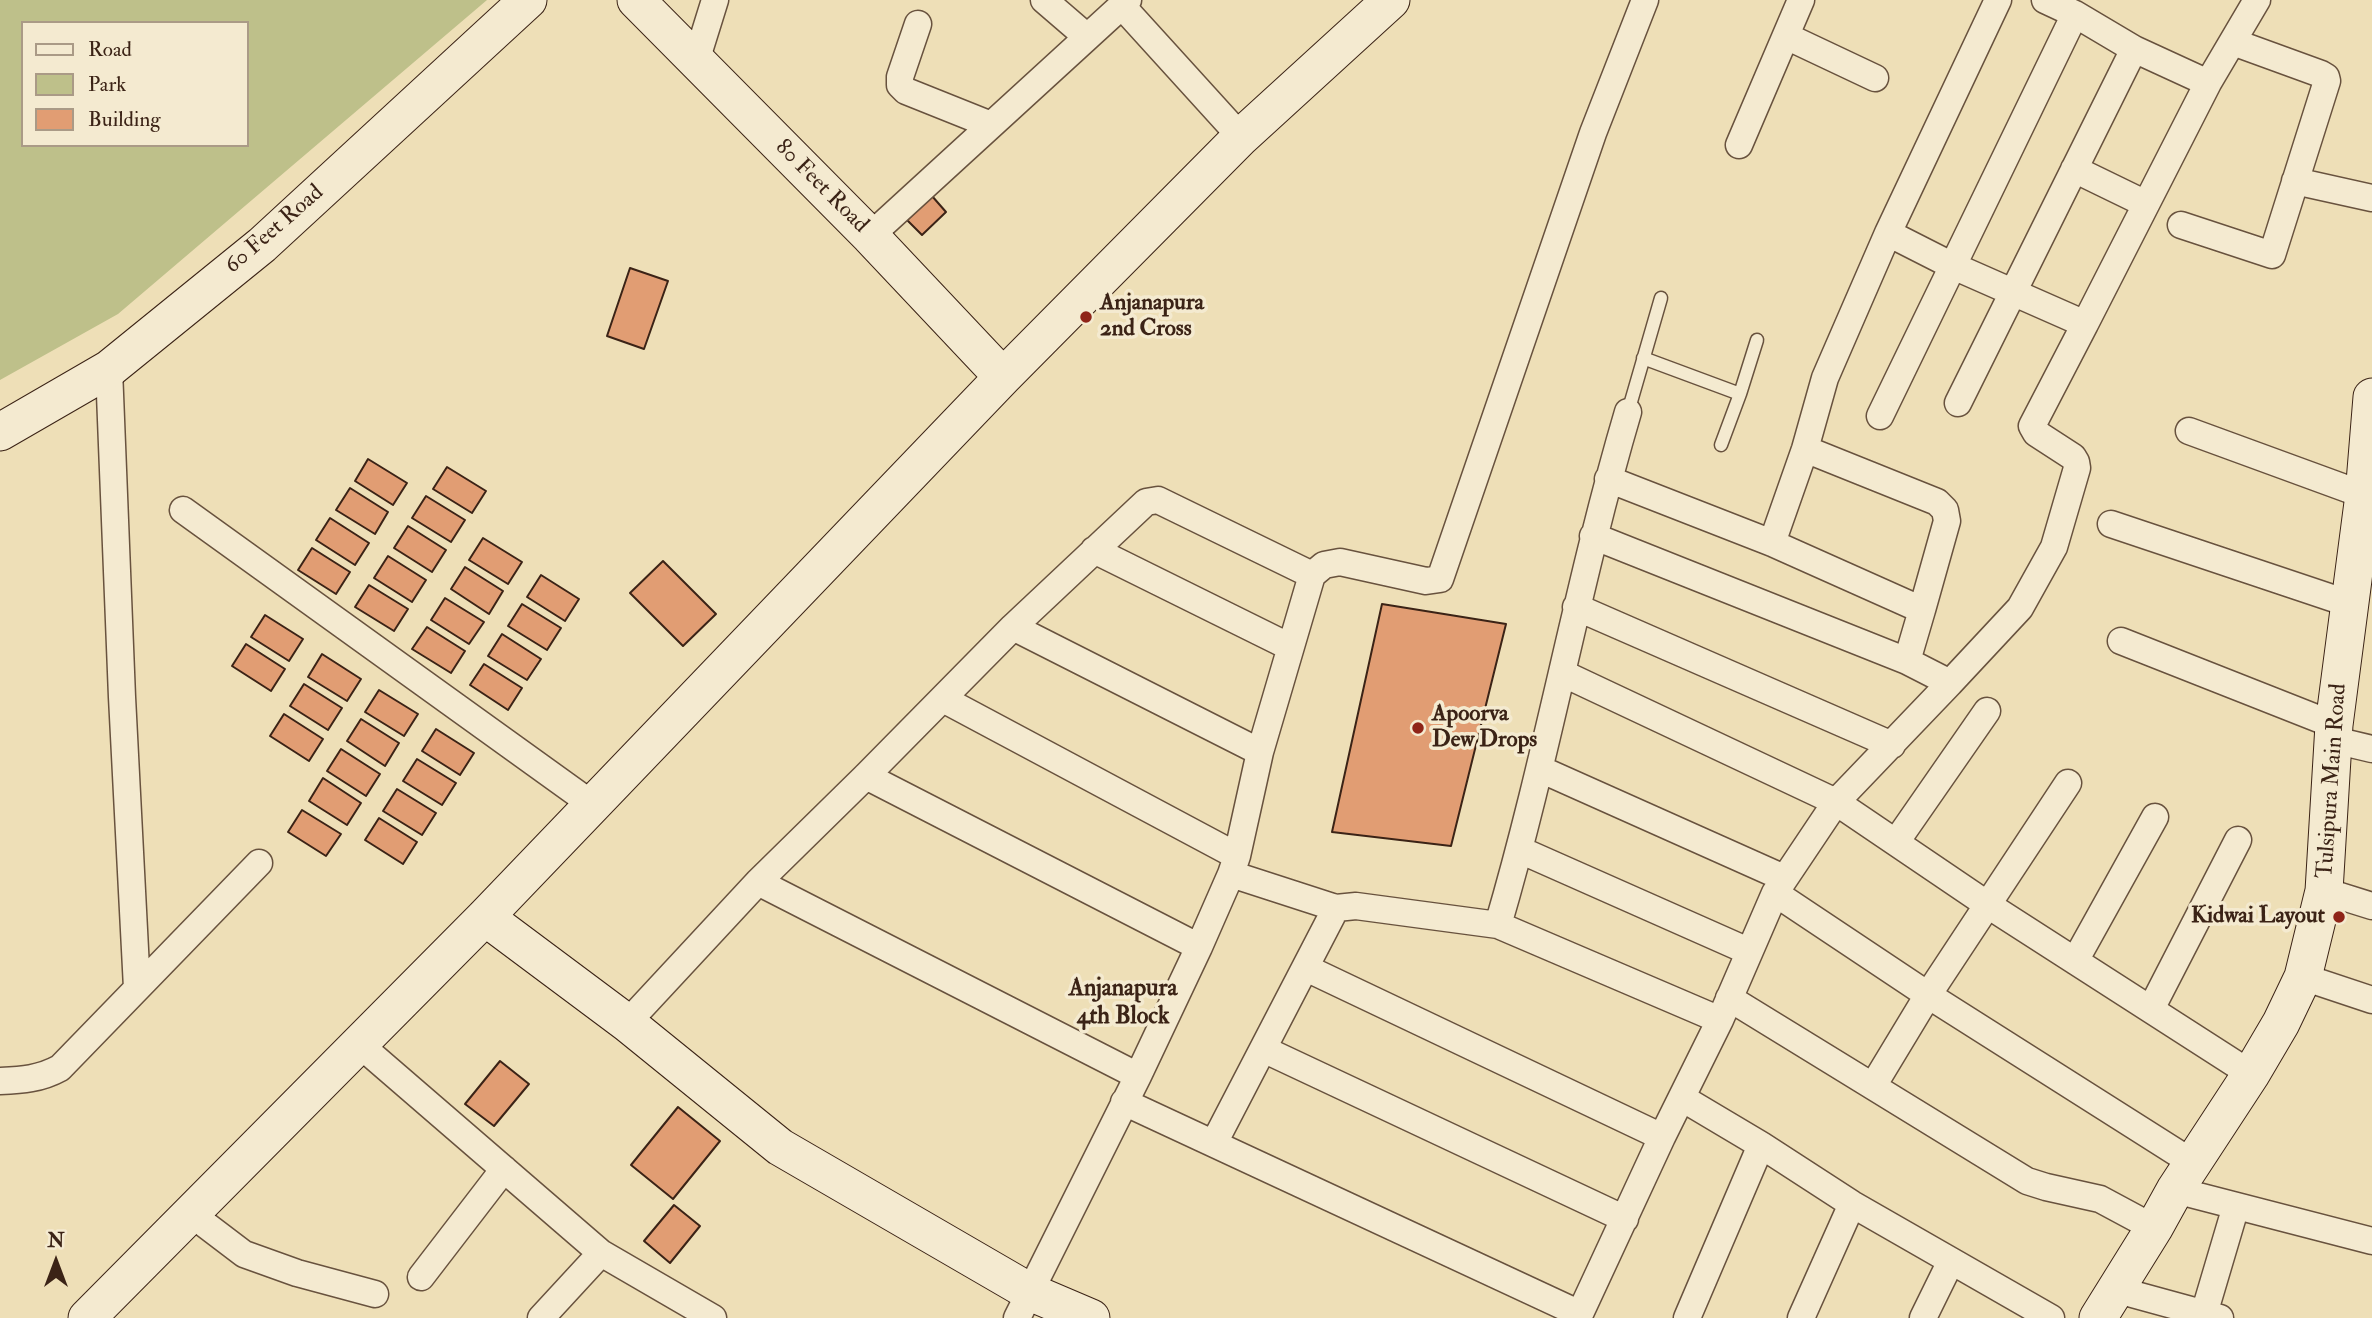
<!DOCTYPE html>
<style>
body{margin:0}
#map{position:relative;width:2372px;height:1318px;overflow:hidden;background:#eedfb7;font-family:"IM FELL Double Pica",serif}
canvas{display:block}
.legend{position:absolute;left:21px;top:21px;width:228px;height:126px;box-sizing:border-box;background:#f4ead0;border:2px solid #aa9a86;margin:0;padding:9px 12px;list-style:none;font-size:21px;color:#3b2316}
.legend li{display:flex;align-items:center;gap:14px;height:35px}
.legend b{width:35px;border:2px solid #aa9a86}
.north{position:absolute;left:21px;top:1227px;width:70px;height:70px;-webkit-text-stroke:5px #f4ead0;paint-order:stroke;rotate:0deg;font-size:19px;font-weight:700;line-height:28px;text-align:center;color:#3b2316}
.north::after{content:'';display:block;margin:auto;width:24px;height:32px;background:#3b2316;clip-path:polygon(50% 0,100% 100%,50% 72%,0 100%)}
</style>
<div id="map">
<canvas width="2372" height="1318"></canvas>
<ul class="legend">
<li><b style="height:9px;background:#f4ead0"></b>Road</li>
<li><b style="height:19px;background:#bec08a"></b>Park</li>
<li><b style="height:19px;background:#e19d73"></b>Building</li>
</ul>
<div class="north">N</div>
</div>
<script>
const context = document.querySelector('canvas').getContext('2d');
context.lineJoin = 'round';
function paint(path, color) { context.fillStyle = color; context.fill(path, 'evenodd'); }
function stroke(path, color, width, dash) { context.strokeStyle = color; context.lineWidth = width; context.lineCap = dash ? 'butt' : 'round'; context.setLineDash(dash || []); context.stroke(path); }
function drawText(font, color, halo, rows, align = 'center') {
  context.font = font + ' "IM FELL Double Pica",serif'; context.lineWidth = 7; context.setLineDash([]); context.textBaseline = 'middle'; context.strokeStyle = halo; context.fillStyle = color; for (const [text, x, y, turn = 0] of rows) {
    context.save(); context.translate(x, y); context.rotate((+turn || 0) * Math.PI / 180); context.textAlign = isNaN(turn) ? turn : align; if (halo) context.strokeText(text, 0, 0); context.fillText(text, 0, 0); context.restore();
  }
}
paint(new Path2D(`
 M0 0H487L118 314 0 380ZM23 23H247V145H23Z`), '#bec08a');
const building = new Path2D(`
 M932 196 946 212 922 235 907 220Z
 M630 268 668 281 644 349 607 336Z
 M368 459 407 483 393 505 355 481Z
 M447 467 486 491 472 513 433 489Z
 M350 488 388 512 375 534 336 510Z
 M426 496 465 520 451 542 412 518Z
 M330 518 369 543 355 565 316 540Z
 M408 526 446 550 432 572 394 548Z
 M483 538 522 562 508 584 469 560Z
 M312 548 350 572 336 594 298 570Z
 M388 556 426 580 412 602 374 578Z
 M663 561 716 614 683 646 630 593Z
 M465 567 503 591 489 614 451 589Z
 M541 575 579 599 565 621 527 597Z
 M369 585 408 609 394 631 355 607Z
 M445 598 484 622 469 644 431 620Z
 M522 604 561 628 547 650 508 626Z
 M1382 604 1506 624 1451 846 1332 832Z
 M265 615 303 639 289 661 251 637Z
 M427 627 465 651 451 673 412 649Z
 M502 634 541 659 527 680 488 656Z
 M246 644 285 669 271 691 232 666Z
 M322 654 361 679 347 701 308 677Z
 M484 664 522 688 508 710 470 685Z
 M304 684 342 708 328 730 290 706Z
 M379 690 418 714 404 736 365 712Z
 M284 714 323 739 309 761 270 736Z
 M361 719 399 743 385 766 347 741Z
 M436 729 474 753 460 775 422 751Z
 M341 749 380 774 366 796 327 771Z
 M417 759 456 783 442 805 403 781Z
 M323 778 361 803 347 825 309 801Z
 M397 789 436 813 422 835 383 811Z
 M302 810 341 834 326 856 288 832Z
 M379 818 417 842 403 864 365 840Z
 M500 1061 529 1084 494 1126 465 1104Z
 M678 1107 720 1141 673 1199 631 1165Z
 M674 1205 700 1226 670 1263 644 1241Z`);
paint(building, '#e19d73');
stroke(building, '#3b2316', 2);
const lane = new Path2D(`
 M1643 358 1740 394
 M1628 412 1661 298
 M1721 445 1740 394 1757 340`);
const street = new Path2D(`
 M1044 0 1087 37
 M2045 0 2075 14
 M1122 6 1241 137
 M918 24 900 77V85L906 91 991 125
 M1786 36 1875 78
 M696 61 715 0
 M2208 83 2257 0
 M1739 145 1801 0
 M2074 169 2146 204
 M2295 181 2372 198
 M2181 225 2272 255 2327 81 2326 77 2321 74 2233 42
 M1888 233 1951 265 2085 324 2032 426 2036 433 2073 457 2076 462 2077 468 2054 547 2020 608 1950 683
 M870 236 1128 0
 M109 369 122 697 137 988
 M1958 403 2134 49
 M1880 416 2075 14 2134 49 2208 83 2085 324
 M2189 431 2364 495
 M1805 449 1937 502 1945 510 1947 521 1922 610
 M1608 479 1772 543 1922 610 1907 661
 M183 510 593 805
 M2111 524 2350 604
 M1772 543 1805 449 1825 378 1888 233 1998 0
 M1094 550 1290 647
 M1576 607 1892 745
 M1013 627 1260 752
 M2121 641 2334 725
 M1562 673 1836 802 1988 905 2251 1074
 M943 699 1237 856
 M2334 740 2372 749
 M1540 769 1784 878
 M866 776 1199 947
 M1896 842 1987 711
 M1520 850 1748 951
 M1231 874 1336 908 1356 906 1498 925C1548 755 1578 581 1628 412
 M758 882 1138 1076
 M2324 891 2372 906
 M1775 893 1928 995 2193 1163
 M1498 925 1720 1020
 M2075 961 2155 817
 M1306 968 1662 1137
 M2303 977 2372 1000
 M1729 998 2027 1181 2046 1187 2100 1199 2154 1228
 M2151 1009 2238 840
 M627 1023 758 882 866 776 1013 627 1146 502 1158 500 1312 575
 M359 1044 601 1253 713 1318
 M1263 1049 1625 1219
 M0 1081C22 1080 40 1079 60 1068L259 863
 M1873 1086 1928 995 2068 783
 M1682 1098 1761 1145 1852 1204 2051 1318
 M1124 1102 1580 1314
 M1214 1143 1336 908
 M2175 1190 2372 1241
 M190 1213 244 1254 297 1273 375 1294
 M421 1277 504 1169
 M2114 1289 2220 1318
 M2204 1314 2236 1206
 M541 1318 601 1253
 M1017 1318 1138 1076 1199 947 1231 874 1237 856 1260 752 1312 575 1324 565 1340 562 1426 581 1440 579 1593 133 1645 0
 M1578 1318 1662 1137 1720 1020 1775 893 1836 802 1950 683 1907 661 1593 536
 M1687 1318 1761 1145
 M1801 1318 1852 1204
 M1923 1318 1951 1261`);
const secondary = new Path2D(`
 M636 0 870 236 1003 377
 M0 432 109 369 262 245 528 0
 M485 917 627 1023 780 1147 1030 1292 1091 1318
 M87 1318 485 917 1003 377 1241 137 1391 0
 M2098 1318 2154 1228 2175 1190 2251 1074 2281 1023 2303 977 2324 891 2334 725 2364 495 2372 397`);
stroke(lane, '#68523e', 15);
stroke(street, '#68523e', 29);
stroke(secondary, '#3b2316', 39);
stroke(lane, '#f4ead0', 12);
stroke(street, '#f4ead0', 26);
stroke(secondary, '#f4ead0', 37);
for (const [x, y, r, color] of [
 [1086,317,7,"#8f2418"],
 [1418,728,7,"#8f2418"],
 [2339,917,7,"#8f2418"]
]) { const dot = new Path2D(); dot.arc(x, y, r, 0, 2 * Math.PI); context.fillStyle = color; context.fill(dot); stroke(dot, '#f4ead0', 2.5); }
drawText('23px', '#3b2316', '#f4ead0', [
 ["80 Feet Road",821,187,45],
 ["60 Feet Road",275,230,-41],
 ["Tulsipura Main Road",2333,781,-86]
]);
drawText('bold 23px', '#3b2316', '#f4ead0', [
 ["Anjanapura",1100,304],
 ["2nd Cross",1100,330],
 ["Apoorva",1432,715],
 ["Dew Drops",1432,741],
 ["Kidwai Layout",2325,917,"right"]
], 'left');
drawText('bold 24px', '#3b2316', '#f4ead0', [
 ["Anjanapura",1123,990],
 ["4th Block",1123,1018]
]);
</script>
